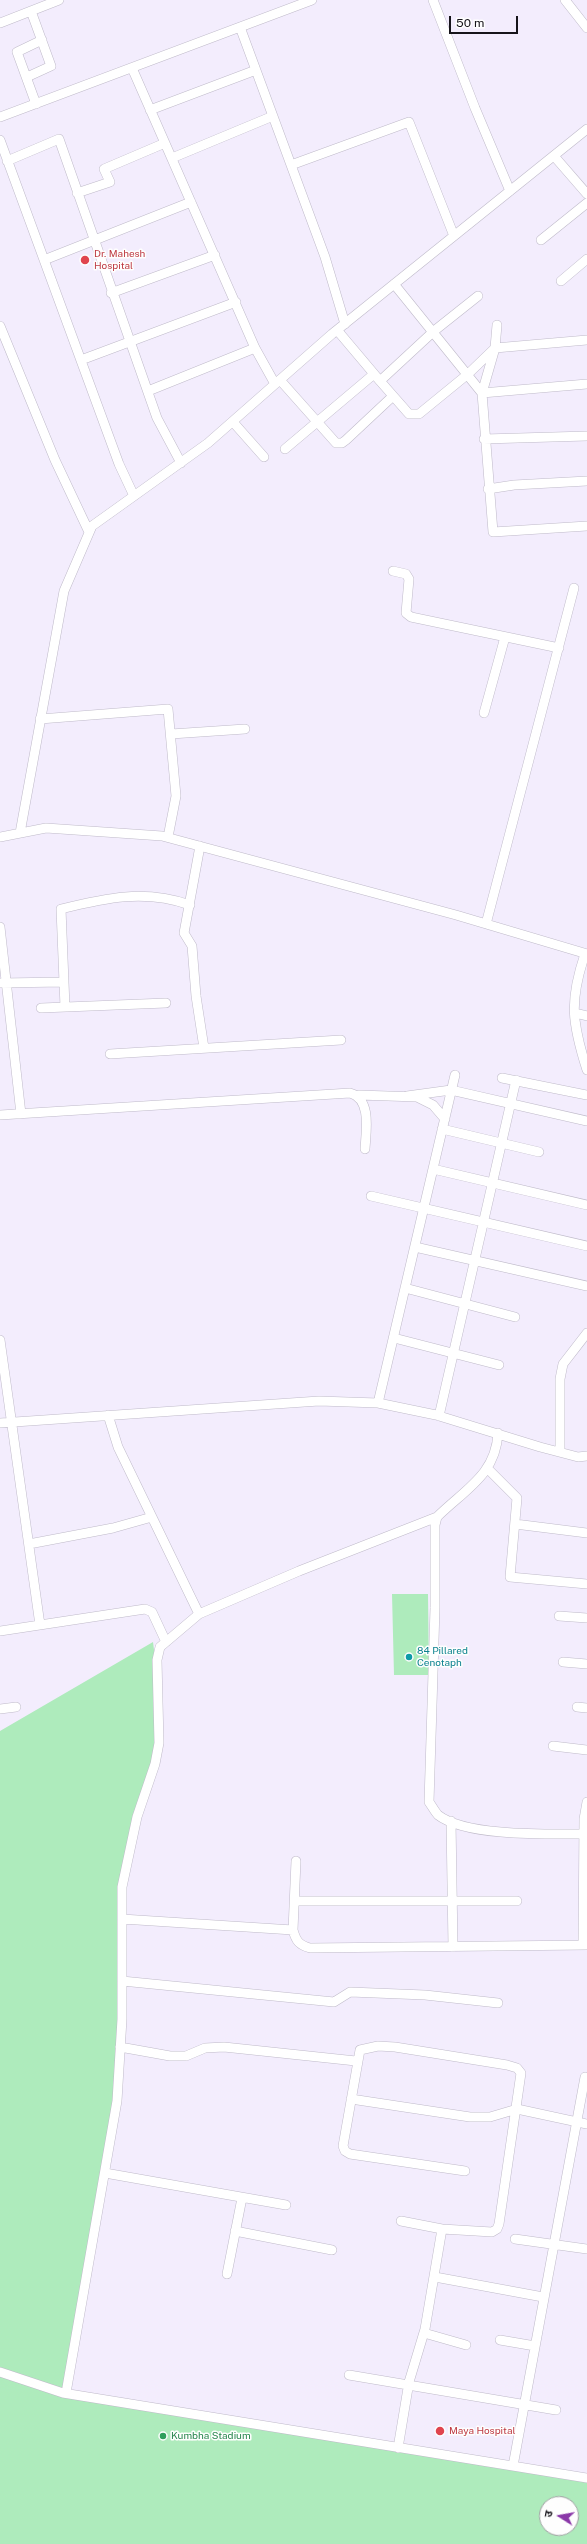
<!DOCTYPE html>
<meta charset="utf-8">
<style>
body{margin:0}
#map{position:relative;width:587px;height:2544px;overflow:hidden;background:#f3edfd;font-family:"Public Sans","Noto Sans Devanagari",sans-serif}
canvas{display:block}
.north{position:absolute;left:539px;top:2496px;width:40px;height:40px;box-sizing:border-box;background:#fefefe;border:1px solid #a1a0a3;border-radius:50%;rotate:281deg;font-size:11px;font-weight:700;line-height:16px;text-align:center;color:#16141a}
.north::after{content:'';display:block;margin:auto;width:14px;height:18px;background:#8a38a8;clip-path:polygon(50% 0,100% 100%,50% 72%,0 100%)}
.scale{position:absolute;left:449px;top:16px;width:69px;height:18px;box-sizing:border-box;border:2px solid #16141a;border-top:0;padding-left:5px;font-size:12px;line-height:14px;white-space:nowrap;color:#16141a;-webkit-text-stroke:3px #fefefe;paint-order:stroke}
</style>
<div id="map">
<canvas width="587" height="2544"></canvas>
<div class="north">उ</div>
<div class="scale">50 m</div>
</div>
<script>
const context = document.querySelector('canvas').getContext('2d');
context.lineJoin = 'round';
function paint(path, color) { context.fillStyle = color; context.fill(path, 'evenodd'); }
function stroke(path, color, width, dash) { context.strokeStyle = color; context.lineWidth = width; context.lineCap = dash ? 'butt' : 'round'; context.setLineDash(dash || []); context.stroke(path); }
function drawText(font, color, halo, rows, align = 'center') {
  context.font = font + ' "Public Sans",sans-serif'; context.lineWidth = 3; context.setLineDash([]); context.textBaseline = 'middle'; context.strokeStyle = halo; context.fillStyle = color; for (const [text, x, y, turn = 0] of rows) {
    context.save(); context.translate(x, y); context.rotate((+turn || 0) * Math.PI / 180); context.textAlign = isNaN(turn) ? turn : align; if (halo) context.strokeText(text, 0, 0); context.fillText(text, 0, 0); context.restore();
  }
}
paint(new Path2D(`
 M392 1594H428L429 1675H394Z
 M153 1642 160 1698 157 1755 122 1874 120 2036 112 2127 63 2393 587 2478V2544H0V1731ZM547 2504H571V2528H547Z`), '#aeebbc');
const minor = new Path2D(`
 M433 0 475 108 510 191
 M565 0 587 28
 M0 23 59 0
 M240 27 325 257 345 324
 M132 68 255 348 275 384
 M27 77 51 66 31 11
 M36 104 17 52 42 40
 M150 110 256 70
 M0 117 312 0
 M0 140 119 464 134 496
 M554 156 587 194
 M172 158 273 116
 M7 161 59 139 157 418 181 463
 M291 165 409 122 454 236
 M77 193 110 182 104 169 165 143
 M541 240 587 203
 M44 260 191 202
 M561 281 587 259
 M394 284 482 393
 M111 293 215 255
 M497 325 495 348 482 393 493 532 587 526
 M0 326 55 460 89 532
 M337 330 380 381 434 331 478 296
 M81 360 236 302
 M280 380 336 443H342L346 440 393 396
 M380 381 409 414H419L468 374 495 348 587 340
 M148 391 255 348
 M482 393 587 384
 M233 422 264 457
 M484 439 587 436
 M285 449 374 374
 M488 489 514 485 587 481
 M393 571 406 574 409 579 406 613 411 617 559 648
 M484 713 505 637
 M40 719 168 709 176 796 168 837
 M171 734 245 729
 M20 833 64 591 92 526 208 443 332 334 587 129
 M0 837 46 828 162 836 456 915 587 954
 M200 846 184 933 192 946 196 996 204 1048
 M486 924 574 588
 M0 927 21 1114
 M585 954C569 1001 572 1023 587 1070
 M1 983 64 982
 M65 1007 61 909C106 898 144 889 190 905
 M41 1008 166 1003
 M575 1013 587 1016
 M110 1054 341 1040
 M502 1078 587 1095
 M359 1095 417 1097 433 1105 445 1119
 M407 1096 451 1090 587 1121
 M0 1115 350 1093C372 1099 366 1131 365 1149
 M442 1129 539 1152
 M433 1169 587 1205
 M371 1196 587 1246
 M415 1247 587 1286
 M405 1288 515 1317
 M394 1338 499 1365
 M0 1340 40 1625
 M378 1403 455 1075
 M439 1416 516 1080
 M0 1423 319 1401 378 1403 436 1415 540 1447 578 1457 587 1456
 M498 1433C496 1475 464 1490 437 1517L435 1525V1608L429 1802C432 1806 435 1812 438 1815 466 1837 551 1834 587 1834
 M560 1452V1379L563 1364 587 1333
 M487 1468 517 1498 510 1577 587 1584
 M515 1524 587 1533
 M29 1544 113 1528 152 1517
 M199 1614 299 1571 437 1517
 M559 1616 587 1618
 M0 1631 145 1609 152 1612 166 1642
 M563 1662 587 1664
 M577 1707 587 1708
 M0 1709 16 1707
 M553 1746 587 1750
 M451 1821 453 1947
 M296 1861 293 1930C296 1941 299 1945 310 1948L587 1945
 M295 1901H517
 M122 1919 293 1930
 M583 1944 584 1819 587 1802
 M122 1981 334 2002 350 1992 425 1995 498 2003
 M120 2047 170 2056H186L205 2048 224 2047 356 2061
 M351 2099 470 2117H490L517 2109 587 2124
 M105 2173 286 2205
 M401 2221 442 2229
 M235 2231 332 2250
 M515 2239 587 2249
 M227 2274 242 2198
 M435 2277 543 2297
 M424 2333 466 2345
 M500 2340 535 2346
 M0 2372 63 2393 587 2478
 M349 2375 556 2410
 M66 2393 117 2101 122 2019V1887L137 1817 155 1764 159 1743 157 1660 160 1647 199 1614 118 1447 108 1415
 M398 2448 409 2382 425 2329 442 2229 492 2232 497 2229 499 2224 521 2073 517 2068 507 2065 395 2047 378 2046 360 2050 343 2146 345 2151 350 2154 465 2171
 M513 2466 585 2077`);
stroke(minor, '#bfbac9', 10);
stroke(minor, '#fff', 9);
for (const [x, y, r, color] of [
 [85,260,5,"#e0444e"],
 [409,1657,4,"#0f9aa8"],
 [440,2431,5,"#e0444e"],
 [163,2436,4,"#2e9e5b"]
]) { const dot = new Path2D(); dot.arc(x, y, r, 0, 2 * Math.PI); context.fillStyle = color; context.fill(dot); stroke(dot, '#fefefe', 1.5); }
drawText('10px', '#be3a42', '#fefefe', [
 ["Dr. Mahesh",94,254],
 ["Hospital",94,266],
 ["Maya Hospital",449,2431]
], 'left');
drawText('10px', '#0d838f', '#fefefe', [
 ["84 Pillared",417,1651],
 ["Cenotaph",417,1663]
], 'left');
drawText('10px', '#27864d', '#fefefe', [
 ["Kumbha Stadium",171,2436]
], 'left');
</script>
